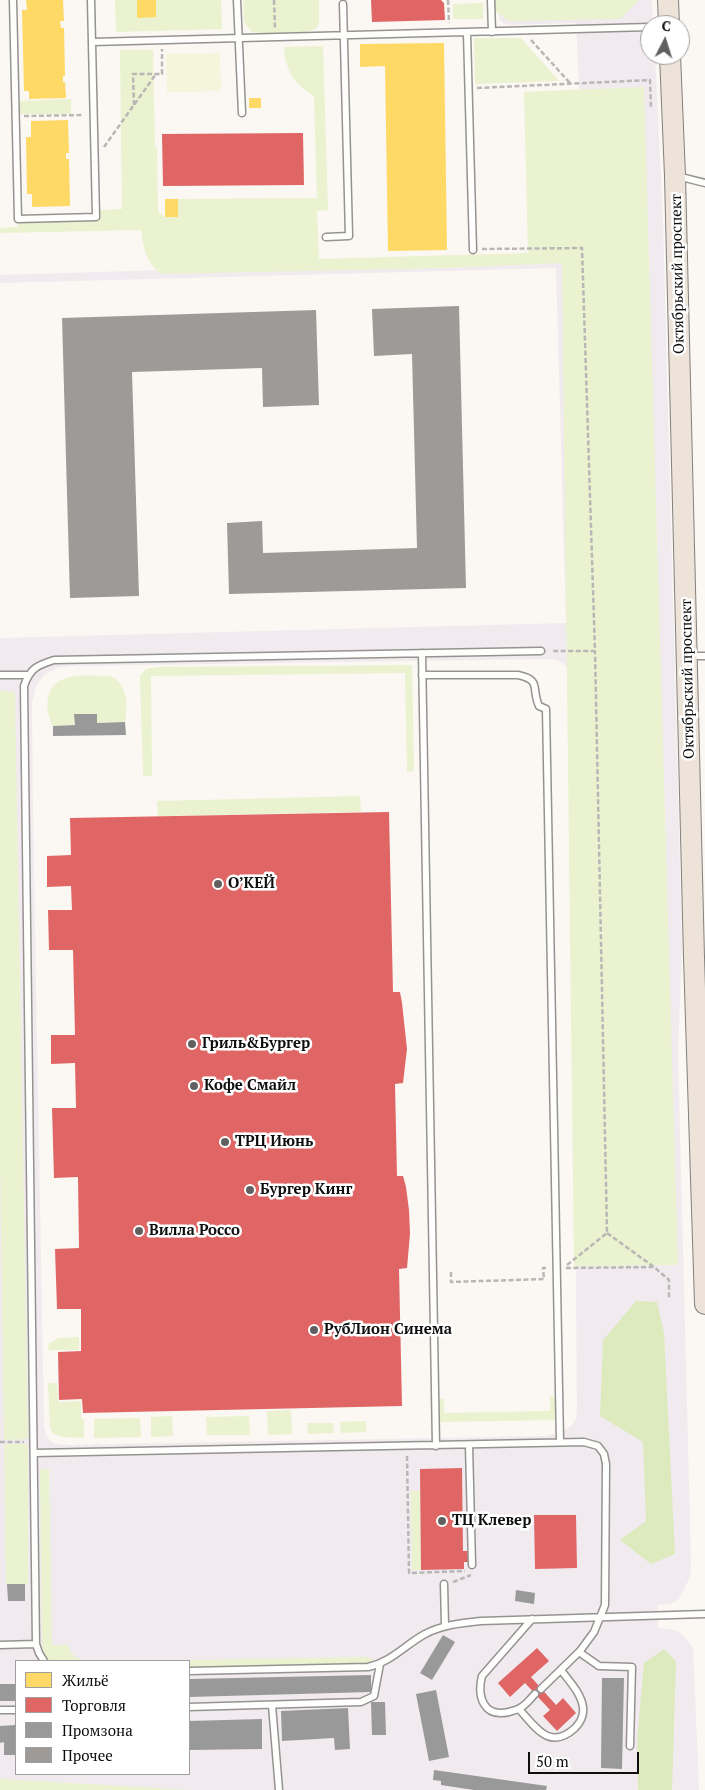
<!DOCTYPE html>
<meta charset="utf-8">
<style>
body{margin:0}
#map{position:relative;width:705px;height:1790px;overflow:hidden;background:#fbf7f2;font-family:"PT Serif",serif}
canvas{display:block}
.legend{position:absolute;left:15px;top:1660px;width:175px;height:115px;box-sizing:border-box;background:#fff;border:1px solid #9f9f9f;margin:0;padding:6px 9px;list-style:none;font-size:15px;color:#0e0e0e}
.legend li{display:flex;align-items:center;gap:10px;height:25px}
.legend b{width:25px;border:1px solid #9f9f9f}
.north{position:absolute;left:640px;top:15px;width:50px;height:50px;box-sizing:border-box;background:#fff;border:1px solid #9f9f9f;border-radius:50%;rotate:5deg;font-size:14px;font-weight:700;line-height:20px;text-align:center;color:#0e0e0e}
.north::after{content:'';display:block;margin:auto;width:18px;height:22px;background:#61605e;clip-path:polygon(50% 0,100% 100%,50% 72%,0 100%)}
.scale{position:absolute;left:528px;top:1752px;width:111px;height:22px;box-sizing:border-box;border:2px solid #0e0e0e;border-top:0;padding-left:6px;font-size:15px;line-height:18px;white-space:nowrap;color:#0e0e0e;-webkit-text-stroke:4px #fff;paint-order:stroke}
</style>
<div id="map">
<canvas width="705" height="1790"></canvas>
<ul class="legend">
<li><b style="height:14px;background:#ffd966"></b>Жильё</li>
<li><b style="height:14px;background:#e06666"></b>Торговля</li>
<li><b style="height:14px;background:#999"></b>Промзона</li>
<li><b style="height:14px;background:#9e9a98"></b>Прочее</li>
</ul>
<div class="north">С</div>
<div class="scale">50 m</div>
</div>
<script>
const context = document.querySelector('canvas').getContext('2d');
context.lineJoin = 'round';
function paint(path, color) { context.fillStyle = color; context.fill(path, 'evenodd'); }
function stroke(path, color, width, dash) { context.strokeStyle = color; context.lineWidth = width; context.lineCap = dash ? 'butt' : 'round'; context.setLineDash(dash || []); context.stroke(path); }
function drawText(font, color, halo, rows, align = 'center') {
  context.font = font + ' "PT Serif",serif'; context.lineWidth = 5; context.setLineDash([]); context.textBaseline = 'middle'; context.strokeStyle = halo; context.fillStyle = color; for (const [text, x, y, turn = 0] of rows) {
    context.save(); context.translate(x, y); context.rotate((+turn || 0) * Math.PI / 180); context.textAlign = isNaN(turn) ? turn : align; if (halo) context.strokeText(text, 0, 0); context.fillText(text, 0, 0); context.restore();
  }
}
paint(new Path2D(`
 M498 0H652L653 25H650V55H655L663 219 682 946 678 1052 691 1564 690 1577 679 1599 671 1604 658 1605V1628L675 1630 683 1635 693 1648 699 1790H0V638L566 623 556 268 0 283V275L587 257 576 23 509 25 503 23 499 19ZM552 659 561 662 567 667 571 676 577 1409 576 1419 571 1426 560 1433 544 1436 67 1445 56 1444 50 1441 46 1435 44 1426 33 813 32 703 36 686 45 674 59 667 73 666ZM16 1661H189V1774H16Z`), '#f1ebef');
paint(new Path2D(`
 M115 0H221L222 29 116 32Z
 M243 0H319V22L317 28C300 36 270 34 252 32L244 22Z
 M495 0H639L620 19 509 21 495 11Z
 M483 3V19H453V4Z
 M474 38H521L559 81 475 84Z
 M323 46 328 210 317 211 319 259 528 253 524 92 644 87 678 1265 574 1266 562 263 447 268 161 274C145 260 144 250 141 230L0 233V228L18 227V222L100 220V210L122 209 120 50H153L155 147H157L158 212 165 217H178V199L317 198 314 96C295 85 285 70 284 47Z
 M71 99V114H18V101Z
 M412 665 414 771 407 772 405 673 151 676 152 776H143L140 675 146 669 158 667Z
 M110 676C128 683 128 706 125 722L97 723 96 714H75V725L53 726C44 710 44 683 67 678 79 674 96 676 110 676Z
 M0 691 15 692 28 1439 4 1440 0 1153Z
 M360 796 361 812 158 816 157 801Z
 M79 1337V1350H48L49 1343 59 1338Z
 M48 1383H57L58 1402 81 1401V1419H84V1438L62 1437 52 1433 50 1427Z
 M550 1396 556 1398 557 1417 555 1420 441 1422C436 1417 436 1405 440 1399H444V1413L550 1411Z
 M291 1410 292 1434 268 1435 267 1411Z
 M172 1416 173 1436 151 1437V1417Z
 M249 1416 250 1435H207L206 1417Z
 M140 1418 141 1437 94 1438V1419Z
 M366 1421V1432L341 1433 340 1422Z
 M307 1423H333L334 1433 308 1434Z
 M4 1444H28V1584H6Z
 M40 1469H49L52 1645H68C71 1654 75 1658 84 1661H49L46 1659 42 1645Z
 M411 1491H420L421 1570H412Z
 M368 1657 372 1659 375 1663 367 1665 189 1669V1661H147Z
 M0 1779 190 1790H0Z`), '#ebf2cf');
paint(new Path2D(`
 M636 1301 657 1302 664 1333 675 1554 651 1564 620 1540 646 1521 643 1442 600 1416 603 1340Z
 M664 1649 676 1661 672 1790H638L637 1741 644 1663Z`), '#ddeabd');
paint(new Path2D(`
 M220 53 221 91 167 92 166 54Z`), '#f4f5da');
paint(new Path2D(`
 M26 0H63L64 21H60L61 28H64L65 76H63V82H65L66 98 29 99V91H24L22 10H27Z
 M137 0H156V17L137 18Z
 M444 43 447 250 388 251 385 66 360 67V44Z
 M249 98H261V108H249Z
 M68 120 69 153H66V159H69L70 206 32 207V194H27L26 137H31V121Z
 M165 199H178V217H165Z`), '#ffd966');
paint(new Path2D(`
 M371 0H441L444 3 445 20 372 22Z
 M303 133 304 185 163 186 162 134Z
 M389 812 393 992H400L402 1003 407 1049 403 1083 395 1084 397 1176H403L406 1187 409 1210 410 1234 407 1268 399 1269 402 1406 83 1413 82 1399 59 1400 58 1352 81 1351V1309H57L55 1249 79 1248 78 1177 54 1178 52 1108H76L75 1063 51 1064V1035H75L73 950H49L48 910H72L71 886 47 887V856L71 855 70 818Z
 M462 1468 463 1551H468L469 1562H464V1569L421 1570 420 1469Z
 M534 1515H576L577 1568 535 1569Z
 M537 1648 549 1661 531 1677 556 1705 563 1698 576 1713 557 1731 543 1716 550 1710 525 1683 510 1697 498 1683Z`), '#e06666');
paint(new Path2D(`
 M74 714H97V723L125 722 126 735 53 736V726L75 725Z
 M7 1584H25V1601H8Z
 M516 1590 535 1593 534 1604 515 1601Z
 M443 1635 455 1642 432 1680 420 1673Z
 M371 1675V1692L189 1697V1679Z
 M602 1678H624L622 1769 601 1768Z
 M0 1684H16V1701H0Z
 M436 1690 449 1757 429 1761 416 1694Z
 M371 1702H385L386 1735H372Z
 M348 1708 350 1749 335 1750 334 1738 282 1741 281 1711Z
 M262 1719V1749L189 1750V1721Z
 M16 1725V1755H4V1742L0 1743V1726Z
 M434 1770 547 1786 546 1790H474L441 1785V1781L433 1780Z`), '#999');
paint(new Path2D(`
 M459 306 466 588 229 594 227 523 262 521 263 553 417 548 412 354 374 356 372 309Z
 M316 310 319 405 263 407 262 368 132 372 139 596 70 598 62 318Z`), '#9e9a98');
const lane = new Path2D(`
 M13 0 18 219 96 217 91 0
 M237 0 242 113
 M491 0 492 32
 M467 33 473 250
 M92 42 650 27
 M677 176 705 183
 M326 237 349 236 343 4
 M422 653 436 1446
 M689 656H705
 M0 675H27
 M422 675H518C542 680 531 689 539 706L546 709 560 1442
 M469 1445 472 1565
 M34 1453 584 1442 598 1446 604 1454 606 1464 605 1605 594 1632 580 1651 541 1689
 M444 1584 445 1626
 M532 1619 482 1676C477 1696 483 1718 509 1712 512 1711 517 1710 520 1708 526 1705 530 1699 535 1694
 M0 1645 36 1644
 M579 1652 599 1666 632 1667 630 1746
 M44 1661 39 1653 36 1644 24 686C30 668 38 665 54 660L541 651
 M189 1671 368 1667C391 1662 405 1645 425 1634 442 1625 461 1623 481 1621L705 1614
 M272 1705 279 1790
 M189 1707 361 1702 374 1696 380 1664
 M519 1709C536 1728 550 1751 575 1728 581 1722 584 1715 583 1707 581 1693 569 1681 561 1670
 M0 1710H16`);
const primary = new Path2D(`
 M668 0 669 25
 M670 55 675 176 694 957 705 1304`);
stroke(lane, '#959391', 9);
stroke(primary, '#82807e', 22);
stroke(new Path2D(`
 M274 0 275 28
 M448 0 449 23
 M531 40 570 83
 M477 88 650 80 651 109
 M134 105 133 74H162V49
 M24 116 84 115
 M104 147 156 74
 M482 249 582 248 595 651H551
 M607 1233 654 1267
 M567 1265 607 1233 595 651
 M566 1268 654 1267 669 1280V1298
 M451 1272V1282L544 1279 543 1268H546
 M0 1442H24
 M407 1456 409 1573 465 1571
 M453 1582 471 1575`), '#b8b7b6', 2.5, [5, 2.5]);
stroke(lane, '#fefefd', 6);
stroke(primary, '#ede3d8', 20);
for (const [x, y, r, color] of [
 [218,884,5,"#61605e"],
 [192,1044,5,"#61605e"],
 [194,1086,5,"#61605e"],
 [225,1142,5,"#61605e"],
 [250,1190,5,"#61605e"],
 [139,1231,5,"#61605e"],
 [314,1330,5,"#61605e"],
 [442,1521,5,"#61605e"]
]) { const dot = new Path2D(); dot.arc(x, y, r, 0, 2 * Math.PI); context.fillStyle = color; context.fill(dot); stroke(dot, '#fff', 2); }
drawText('15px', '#0e0e0e', '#fff', [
 ["Октябрьский проспект",678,274,-91],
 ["Октябрьский проспект",688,679,-91]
]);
drawText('bold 15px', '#0e0e0e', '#fff', [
 ["О’КЕЙ",228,884],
 ["Гриль&Бургер",202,1044],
 ["Кофе Смайл",204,1086],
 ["ТРЦ Июнь",235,1142],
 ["Бургер Кинг",260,1190],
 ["Вилла Россо",149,1231],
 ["РубЛион Синема",324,1330],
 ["ТЦ Клевер",452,1521]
], 'left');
</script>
